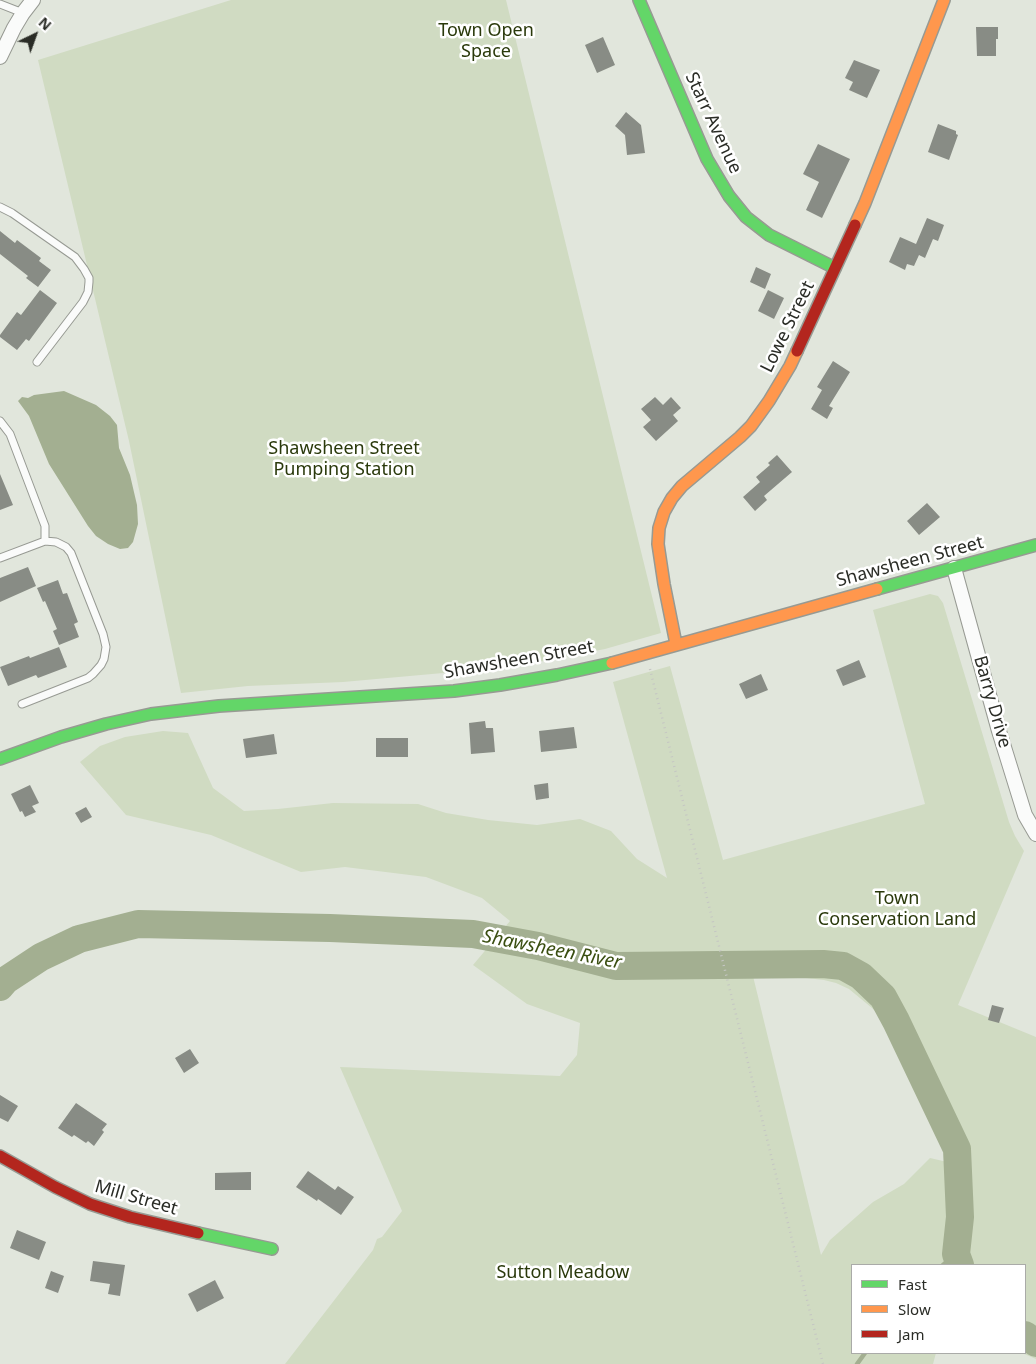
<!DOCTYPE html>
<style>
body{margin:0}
#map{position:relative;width:1036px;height:1364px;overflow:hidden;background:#e1e6dc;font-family:"Noto Sans",sans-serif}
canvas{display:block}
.legend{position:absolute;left:851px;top:1264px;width:175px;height:90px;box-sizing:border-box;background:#fff;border:1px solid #aaaba8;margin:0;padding:6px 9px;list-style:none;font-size:15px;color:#2a2c26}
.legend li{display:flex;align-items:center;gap:10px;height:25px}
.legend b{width:25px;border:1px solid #aaaba8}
.north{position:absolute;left:10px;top:10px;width:50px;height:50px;-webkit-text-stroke:4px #fff;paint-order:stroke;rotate:42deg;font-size:14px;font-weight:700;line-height:20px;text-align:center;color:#2a2c26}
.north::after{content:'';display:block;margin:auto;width:18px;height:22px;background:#2a2c26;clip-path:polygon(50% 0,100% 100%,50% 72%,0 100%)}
</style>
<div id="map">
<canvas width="1036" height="1364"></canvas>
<ul class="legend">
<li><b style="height:6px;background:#63d668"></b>Fast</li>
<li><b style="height:6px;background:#ff974d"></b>Slow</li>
<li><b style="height:6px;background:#b3261e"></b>Jam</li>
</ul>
<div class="north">N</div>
</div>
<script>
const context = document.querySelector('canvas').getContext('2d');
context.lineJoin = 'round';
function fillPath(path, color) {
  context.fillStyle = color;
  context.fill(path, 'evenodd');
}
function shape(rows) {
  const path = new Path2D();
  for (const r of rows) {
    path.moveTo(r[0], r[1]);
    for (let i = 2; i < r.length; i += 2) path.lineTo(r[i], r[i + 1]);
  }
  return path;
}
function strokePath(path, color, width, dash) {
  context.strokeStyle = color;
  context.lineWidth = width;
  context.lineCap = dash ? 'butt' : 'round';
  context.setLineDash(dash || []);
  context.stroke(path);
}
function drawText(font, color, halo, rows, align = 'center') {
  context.font = font + ' "Noto Sans",sans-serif';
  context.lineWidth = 5;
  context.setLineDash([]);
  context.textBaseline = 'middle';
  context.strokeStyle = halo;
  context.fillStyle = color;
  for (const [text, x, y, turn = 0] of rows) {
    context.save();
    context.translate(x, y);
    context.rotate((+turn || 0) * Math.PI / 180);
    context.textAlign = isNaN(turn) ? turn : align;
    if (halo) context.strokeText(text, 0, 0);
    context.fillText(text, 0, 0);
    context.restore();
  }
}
fillPath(shape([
 [231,0,506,0,661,633,605,649,545,661,443,673,343,682,248,686,181,693,129,441,38,60],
 [930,594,938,596,943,603,1009,822,1015,836,1024,851,958,1005,1036,1037,1036,1359,1022,1353,1025,1353,1025,1265,852,1265,852,1353,936,1353,933,1364,285,1364,373,1250,377,1239,382,1237,402,1211,340,1067,560,1076,577,1055,580,1023,527,1004,473,965,510,921,482,898,426,877,345,867,301,872,211,835,126,815,80,762,100,746,125,737,163,731,188,733,213,788,244,811,278,809,333,803,418,804,446,813,488,820,537,825,580,819,611,831,637,859,667,878,613,682,670,666,723,860,925,804,873,610],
 [752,972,824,980,836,983,849,989,872,1008,903,1037,911,1060,948,1118,954,1130,959,1147,960,1165,930,1158,904,1184,873,1202,830,1240,821,1255]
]), '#d0dbc2');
fillPath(shape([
 [64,391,96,405,110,416,117,425,119,448,130,475,137,505,138,524,133,542,128,548,120,549,108,544,96,536,88,526,49,464,29,416,18,401,22,397,28,398,34,395]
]), '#a3af91');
strokePath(shape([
 [943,1265,956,1254],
 [857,1364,865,1353]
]), '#a3af91', 4.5);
strokePath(shape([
 [0,987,6,980,41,957,79,939,138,924,330,928,473,934,538,946,616,966,823,964,843,966,861,976,883,997,896,1021,957,1149,960,1217,956,1254,960,1265],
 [1025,1335,1036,1343]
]), '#a3af91', 28);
fillPath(shape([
 [976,27,998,27,998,39,996,39,996,56,977,56],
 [603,37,615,65,597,73,585,45],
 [854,60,880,70,867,98,849,90,853,82,845,78],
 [626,112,641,125,645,153,627,155,625,135,615,126],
 [938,124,956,131,956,134,958,135,949,160,928,152],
 [818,144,850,159,822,218,806,210,819,182,803,174],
 [927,218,944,225,938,241,933,239,925,258,919,255,914,266,907,264,905,270,889,262,900,237,916,244],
 [0,231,15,243,17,240,41,258,39,261,51,270,38,287,26,278,28,276,0,254],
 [756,267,771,274,765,289,750,282],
 [40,290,57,303,29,341,26,339,17,350,0,337,0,335,17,312,21,315],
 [768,290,784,298,774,319,758,311],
 [833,361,850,372,829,406,833,408,827,419,811,409,822,390,817,387],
 [655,397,663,405,671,397,681,408,673,415,678,421,656,441,643,427,651,420,641,409],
 [777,455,792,472,764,496,767,500,755,511,743,497,760,482,756,477,770,465,768,463],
 [0,474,13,505,0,510],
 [927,503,940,517,919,535,907,521],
 [28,567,36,586,0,602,0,578],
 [58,580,63,594,67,593,78,622,74,624,79,637,59,645,53,631,57,629,45,601,43,602,37,588],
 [59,647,67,667,38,678,36,675,8,686,0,667,29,656,30,658],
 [859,660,866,677,843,686,836,670],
 [761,674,768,690,746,699,739,684],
 [485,721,486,728,493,728,495,752,471,754,469,723],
 [574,727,577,748,541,752,539,731],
 [274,734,277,754,246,758,243,739],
 [376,738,408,738,408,757,376,757],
 [548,783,549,798,536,800,534,785],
 [30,785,39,803,32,806,36,812,25,817,22,811,20,812,11,794],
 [86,807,92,817,81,823,75,813],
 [992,1005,1004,1008,999,1023,988,1020],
 [190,1049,199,1063,184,1073,175,1058],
 [0,1095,18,1106,8,1122,0,1118],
 [76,1103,107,1124,102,1130,104,1132,94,1146,88,1141,86,1143,74,1135,72,1137,58,1128],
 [308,1171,335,1190,338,1186,354,1197,341,1215,318,1199,317,1201,296,1187],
 [251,1172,251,1190,215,1190,215,1173],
 [17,1230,46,1242,39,1260,10,1248],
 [93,1261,125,1265,120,1296,108,1294,110,1284,90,1281],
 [51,1271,64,1276,58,1293,45,1288],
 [215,1280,224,1298,197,1312,188,1294]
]), '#888c85');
const lane = shape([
 [0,4,23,13],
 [0,207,12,213,75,257,84,269,89,278,89,282,88,292,83,302,37,362],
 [0,421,10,434,45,526,45,541,56,542,66,547,71,553,103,634,106,647,104,659,101,665,93,674,88,678,22,704],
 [0,558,45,541]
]);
const street = shape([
 [0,57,14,28,23,13,33,0],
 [954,568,999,731,1025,815,1036,834]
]);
const fast = shape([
 [639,0,707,159,729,196,746,217,769,235,835,268],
 [877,589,1036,545],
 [0,759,61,737,106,724,151,714,219,706,454,691,500,685,557,675,612,663],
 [198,1233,272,1249]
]);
const slow = shape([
 [855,225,865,203,944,0],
 [676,644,664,584,658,544,659,528,664,512,672,498,682,486,740,437,751,426,769,401,790,366,797,351],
 [612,663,877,589]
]);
const jam = shape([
 [797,351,855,225],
 [0,1156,55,1187,90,1204,130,1217,198,1233]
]);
strokePath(lane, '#979a93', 9);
strokePath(street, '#979a93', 16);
strokePath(fast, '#979a93', 14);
strokePath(slow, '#979a93', 14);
strokePath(jam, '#979a93', 14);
strokePath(shape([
 [650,669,823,1364]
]), '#c5c6c3', 2.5, [1, 4]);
strokePath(lane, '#fafbfa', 7);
strokePath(street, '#fafbfa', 14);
strokePath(fast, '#63d668', 11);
strokePath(slow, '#ff974d', 11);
strokePath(jam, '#b3261e', 11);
drawText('18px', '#2a390b', '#fff', [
 ["Town Open",486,31],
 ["Space",486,52],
 ["Shawsheen Street",344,449],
 ["Pumping Station",344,470],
 ["Town",897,899],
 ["Conservation Land",897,920],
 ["Sutton Meadow",563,1273]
]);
drawText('18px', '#2a2c26', '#fff', [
 ["Starr Avenue",713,123,65],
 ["Lowe Street",788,327,-64],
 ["Shawsheen Street",910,562,-15],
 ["Shawsheen Street",519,660,-10],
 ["Barry Drive",992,702,74],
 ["Mill Street",136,1198,16]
]);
drawText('italic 19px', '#3a4e11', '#fff', [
 ["Shawsheen River",552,950,11]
]);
</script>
